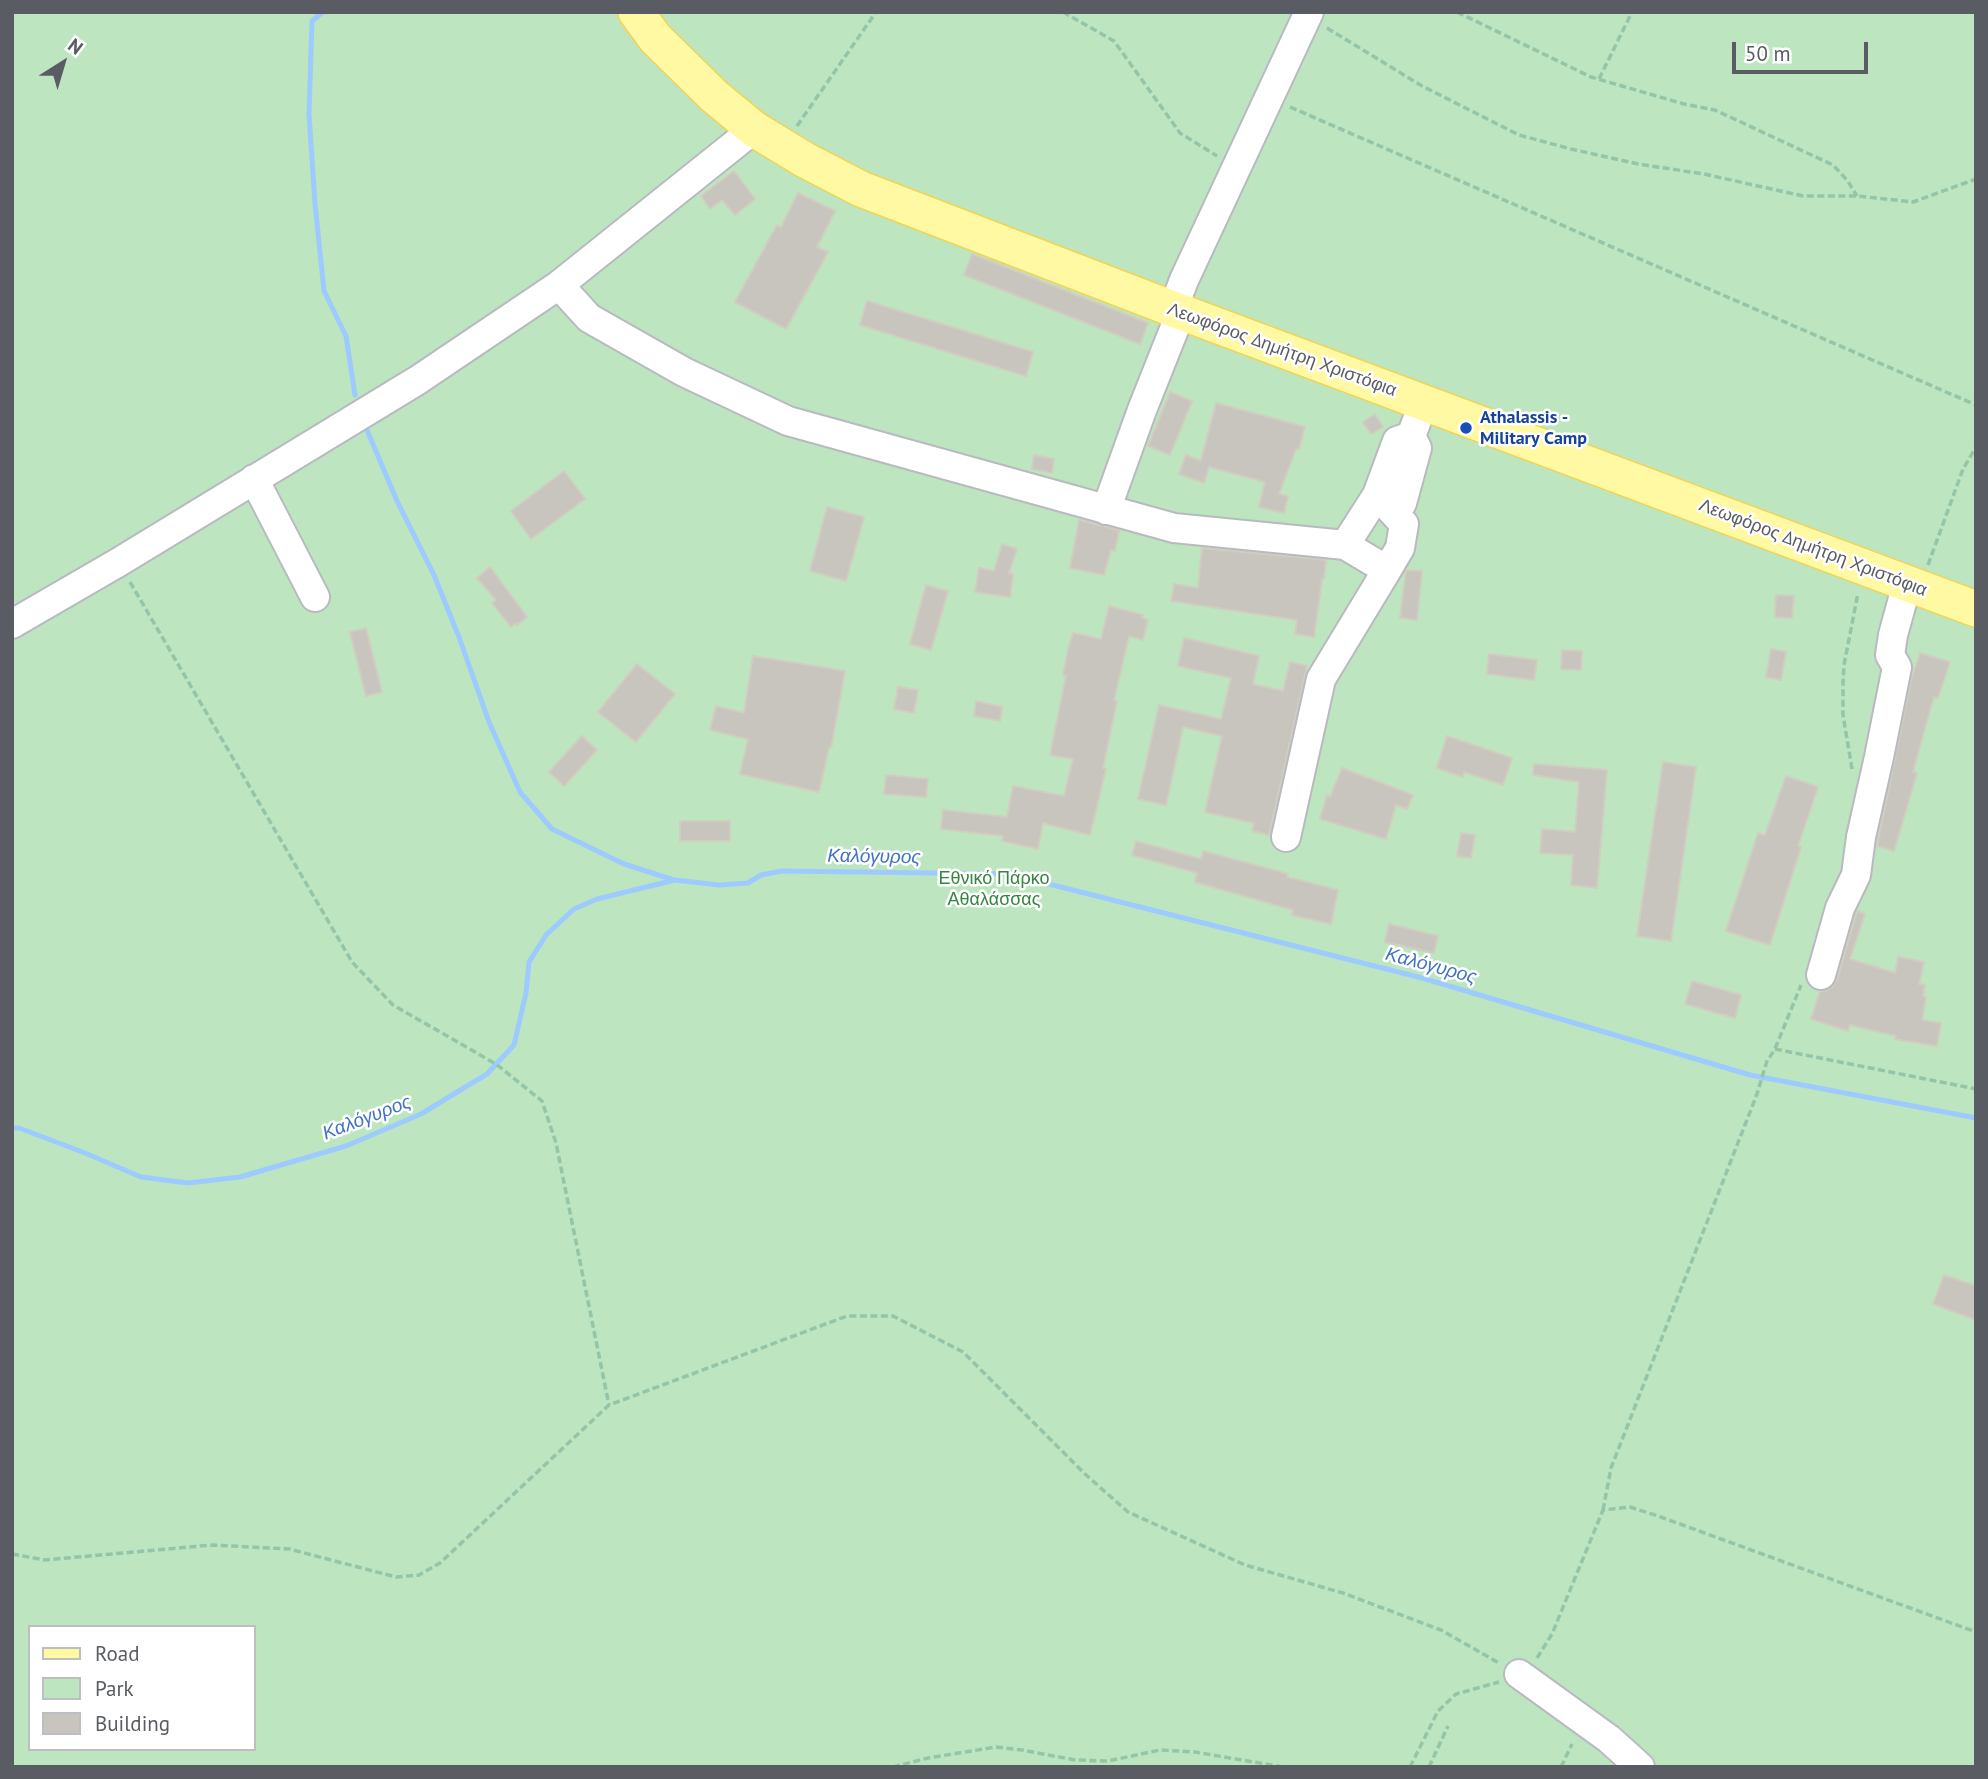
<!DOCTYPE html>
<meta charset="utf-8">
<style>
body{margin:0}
#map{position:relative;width:1988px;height:1779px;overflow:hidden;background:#ecebe0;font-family:"PT Sans",sans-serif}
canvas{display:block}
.frame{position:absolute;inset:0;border:14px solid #595c62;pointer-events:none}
.legend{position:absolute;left:28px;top:1625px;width:228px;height:126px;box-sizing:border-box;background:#fff;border:2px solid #bdbec0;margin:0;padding:9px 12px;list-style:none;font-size:21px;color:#595c62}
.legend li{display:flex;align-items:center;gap:14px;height:35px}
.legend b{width:35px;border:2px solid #bdbec0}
.north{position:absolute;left:28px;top:28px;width:70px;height:70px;-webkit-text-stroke:5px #fff;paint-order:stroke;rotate:37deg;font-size:19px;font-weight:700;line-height:28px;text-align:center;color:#595c62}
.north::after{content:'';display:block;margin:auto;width:24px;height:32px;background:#595c62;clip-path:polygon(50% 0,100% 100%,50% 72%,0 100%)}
.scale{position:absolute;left:1732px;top:42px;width:136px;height:32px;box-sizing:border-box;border:4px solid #595c62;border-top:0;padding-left:9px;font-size:21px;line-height:24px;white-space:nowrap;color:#595c62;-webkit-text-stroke:5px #fff;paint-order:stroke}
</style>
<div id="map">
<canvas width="1988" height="1779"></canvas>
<div class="frame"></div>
<ul class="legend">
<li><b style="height:9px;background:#fff9a3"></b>Road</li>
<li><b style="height:19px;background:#bce5c0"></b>Park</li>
<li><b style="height:19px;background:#c7c5be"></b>Building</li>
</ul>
<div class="north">N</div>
<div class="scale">50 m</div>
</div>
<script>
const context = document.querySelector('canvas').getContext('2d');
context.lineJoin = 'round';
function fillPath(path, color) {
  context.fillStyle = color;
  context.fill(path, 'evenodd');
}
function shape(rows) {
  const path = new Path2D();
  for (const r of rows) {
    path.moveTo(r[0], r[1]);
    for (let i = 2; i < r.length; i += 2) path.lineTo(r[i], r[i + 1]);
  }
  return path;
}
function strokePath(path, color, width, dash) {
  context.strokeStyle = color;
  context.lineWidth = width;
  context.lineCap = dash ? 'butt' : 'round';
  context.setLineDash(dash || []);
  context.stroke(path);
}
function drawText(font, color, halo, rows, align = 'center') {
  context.font = font + ' "PT Sans",sans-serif';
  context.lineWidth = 5;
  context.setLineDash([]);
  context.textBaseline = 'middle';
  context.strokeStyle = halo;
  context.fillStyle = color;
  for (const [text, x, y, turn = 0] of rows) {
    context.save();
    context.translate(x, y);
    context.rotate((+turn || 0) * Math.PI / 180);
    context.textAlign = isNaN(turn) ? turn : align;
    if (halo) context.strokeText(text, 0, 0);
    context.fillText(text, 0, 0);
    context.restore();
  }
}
fillPath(shape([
 [12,12,1976,12,1976,1767,12,1767],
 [30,1627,254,1627,254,1749,30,1749]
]), '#bce5c0');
strokePath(shape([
 [323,12,312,21,309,114,315,204,324,291,346,336,355,395],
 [367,430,397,501,434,575,459,637,489,722,520,792,552,829,624,864,674,880],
 [12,1128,19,1128,85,1153,141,1177,188,1183,240,1177,346,1146,421,1114,487,1074,514,1045,526,993,529,962,546,935,574,909,597,899,675,880,719,885,748,883,761,875,782,871,1009,874,1422,978,1750,1075,1976,1118]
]), '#9ecbff', 5);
const building = shape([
 [734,171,755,199,735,215,722,200,710,209,701,196,734,171],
 [798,193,835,211,817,247,828,252,786,329,735,302,777,225,781,227,798,193],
 [972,254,1148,323,1140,344,964,275,972,254],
 [867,301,1033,352,1026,376,860,325,867,301],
 [1170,392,1192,401,1170,455,1148,446,1170,392],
 [1216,403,1305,427,1299,449,1296,449,1279,494,1288,496,1284,513,1259,507,1265,482,1209,467,1204,483,1179,474,1186,455,1201,461,1216,403],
 [1375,414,1383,427,1371,434,1363,422,1375,414],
 [1034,455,1054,459,1052,473,1032,469,1034,455],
 [564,471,585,499,531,539,511,511,564,471],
 [827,507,864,517,846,581,810,571,827,507],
 [1079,520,1119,530,1115,551,1111,550,1104,575,1070,568,1079,520],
 [1002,544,1017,549,1009,573,1013,574,1010,597,975,592,979,568,994,571,1002,544],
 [1202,548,1326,560,1324,579,1322,579,1314,637,1295,634,1297,620,1171,601,1174,584,1198,588,1202,548],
 [490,567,527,617,517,625,516,623,511,627,492,603,496,600,477,578,490,567],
 [1406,570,1422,571,1417,620,1400,618,1406,570],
 [926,585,948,591,931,650,910,644,926,585],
 [1776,595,1794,596,1792,618,1775,617,1776,595],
 [1109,606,1143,615,1142,618,1148,620,1143,640,1129,636,1114,700,1117,701,1103,768,1106,769,1090,835,1043,823,1038,849,1002,841,1003,836,941,829,943,810,1007,817,1013,786,1064,796,1073,759,1050,755,1066,676,1063,675,1068,649,1073,633,1101,639,1109,606],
 [366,628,382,692,366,696,350,632,366,628],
 [1184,638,1259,656,1253,684,1283,691,1290,662,1307,666,1269,835,1252,831,1254,823,1205,812,1222,736,1183,727,1166,805,1138,799,1159,705,1221,719,1231,678,1178,666,1184,638],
 [1771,649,1786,652,1781,680,1766,677,1771,649],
 [1562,650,1582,651,1581,670,1561,669,1562,650],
 [1920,653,1950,662,1938,698,1934,697,1925,728,1913,772,1917,773,1894,851,1877,846,1911,680,1920,653],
 [1489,654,1537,660,1534,680,1487,674,1489,654],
 [753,656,845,671,831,748,829,748,819,792,740,774,748,739,710,730,716,706,744,713,753,656],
 [637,664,675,694,636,742,598,712,637,664],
 [898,687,918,690,914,713,894,709,898,687],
 [976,701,1002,707,1000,721,974,716,976,701],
 [582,736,597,750,564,786,549,772,582,736],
 [1447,736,1512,758,1503,785,1464,772,1463,777,1437,768,1447,736],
 [1663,762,1696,767,1671,941,1637,936,1663,762],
 [1534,764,1607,770,1597,888,1571,885,1573,855,1540,853,1542,829,1575,832,1579,782,1533,775,1534,764],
 [1342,768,1413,795,1407,809,1396,805,1386,839,1320,819,1327,795,1330,797,1342,768],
 [886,775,928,779,926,797,884,794,886,775],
 [1786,776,1818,787,1798,846,1801,847,1770,945,1726,931,1758,833,1765,835,1786,776],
 [680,821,730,821,730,841,680,841,680,821],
 [1461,833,1475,835,1471,858,1457,856,1461,833],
 [1136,841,1201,859,1203,851,1288,874,1287,877,1338,890,1331,924,1292,915,1293,910,1195,882,1197,873,1132,855,1136,841],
 [1857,911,1865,914,1850,959,1895,973,1898,957,1924,962,1919,984,1925,985,1923,996,1926,997,1922,1020,1941,1023,1937,1046,1895,1039,1896,1036,1850,1025,1848,1031,1811,1019,1820,991,1826,991,1832,987,1837,980,1857,911],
 [1389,924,1438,936,1434,953,1385,942,1389,924],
 [1692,981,1741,995,1735,1018,1685,1004,1692,981],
 [1944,1275,1976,1286,1976,1320,1933,1304,1944,1275]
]);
fillPath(building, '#c7c5be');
strokePath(building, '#d1cdbf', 2);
const minor = shape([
 [559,285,589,318,684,372,788,421,1174,528,1345,545,1387,570,1400,548,1404,524,1377,495,1397,441,1411,436,1424,402],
 [1173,309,1184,280,1309,12],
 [254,479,315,597],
 [1386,505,1402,503,1417,448,1411,436],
 [1106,510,1142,410,1181,312],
 [1345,545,1377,495],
 [12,624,119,562,418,380,559,285,754,129],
 [1286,837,1321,679,1387,570],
 [1821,975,1840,908,1856,875,1861,837,1879,757,1897,667,1890,655,1893,635,1907,584],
 [1519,1674,1609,1739,1640,1767]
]);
const major = shape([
 [636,12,655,38,714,96,754,129,805,160,861,189,1173,309,1976,609]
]);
strokePath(minor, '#b8bac0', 32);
strokePath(major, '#f1d455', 38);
strokePath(shape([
 [1063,12,1114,41,1180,133,1217,156],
 [1457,12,1591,77,1684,104,1715,110,1833,165,1847,180,1857,196],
 [1327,28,1422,86,1519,135,1571,149,1638,164,1704,174,1803,196,1857,196,1913,202,1976,179],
 [1599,79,1632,12],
 [1290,107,1976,405],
 [797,126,876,12],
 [1928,565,1963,469,1976,447],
 [130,582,352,962,393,1005,496,1064,542,1101,556,1143,609,1405],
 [1852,769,1843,715,1843,683,1844,665,1858,593],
 [1775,1049,1976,1089],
 [1603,1510,1611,1468,1757,1094,1767,1061,1775,1049,1801,985],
 [12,1554,45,1560,212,1545,289,1549,396,1577,419,1575,440,1563,609,1405,847,1316,893,1316,963,1352,1085,1474,1128,1512,1245,1565,1343,1593,1441,1630,1499,1663],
 [1537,1658,1552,1634,1603,1510,1630,1507,1658,1516,1976,1632],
 [893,1767,928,1758,996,1747,1022,1750,1075,1760,1108,1761,1160,1750,1195,1752,1283,1767],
 [1410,1767,1438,1711,1456,1694,1499,1682],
 [1429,1767,1448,1726],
 [1561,1767,1572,1744]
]), '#95c5a8', 3.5, [7, 3.5]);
strokePath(minor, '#fff', 28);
strokePath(major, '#fff9a3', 35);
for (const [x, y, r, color] of [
 [1466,428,7,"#1a4fb4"]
]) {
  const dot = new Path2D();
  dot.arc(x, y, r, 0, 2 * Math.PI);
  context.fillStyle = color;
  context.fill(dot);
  strokePath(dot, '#fff', 2.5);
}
drawText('18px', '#595c62', '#fff', [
 ["Λεωφόρος Δημήτρη Χριστόφια",1282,350,20],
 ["Λεωφόρος Δημήτρη Χριστόφια",1813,548,21]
]);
drawText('bold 18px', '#164399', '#fff', [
 ["Athalassis -",1480,418],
 ["Military Camp",1480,439]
], 'left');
drawText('18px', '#358540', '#fff', [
 ["Εθνικό Πάρκο",994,879],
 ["Αθαλάσσας",994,900]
]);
drawText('italic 19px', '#4173c2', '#fff', [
 ["Καλόγυρος",874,857,1],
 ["Καλόγυρος",1431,966,15],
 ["Καλόγυρος",367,1118,-21]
]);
</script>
